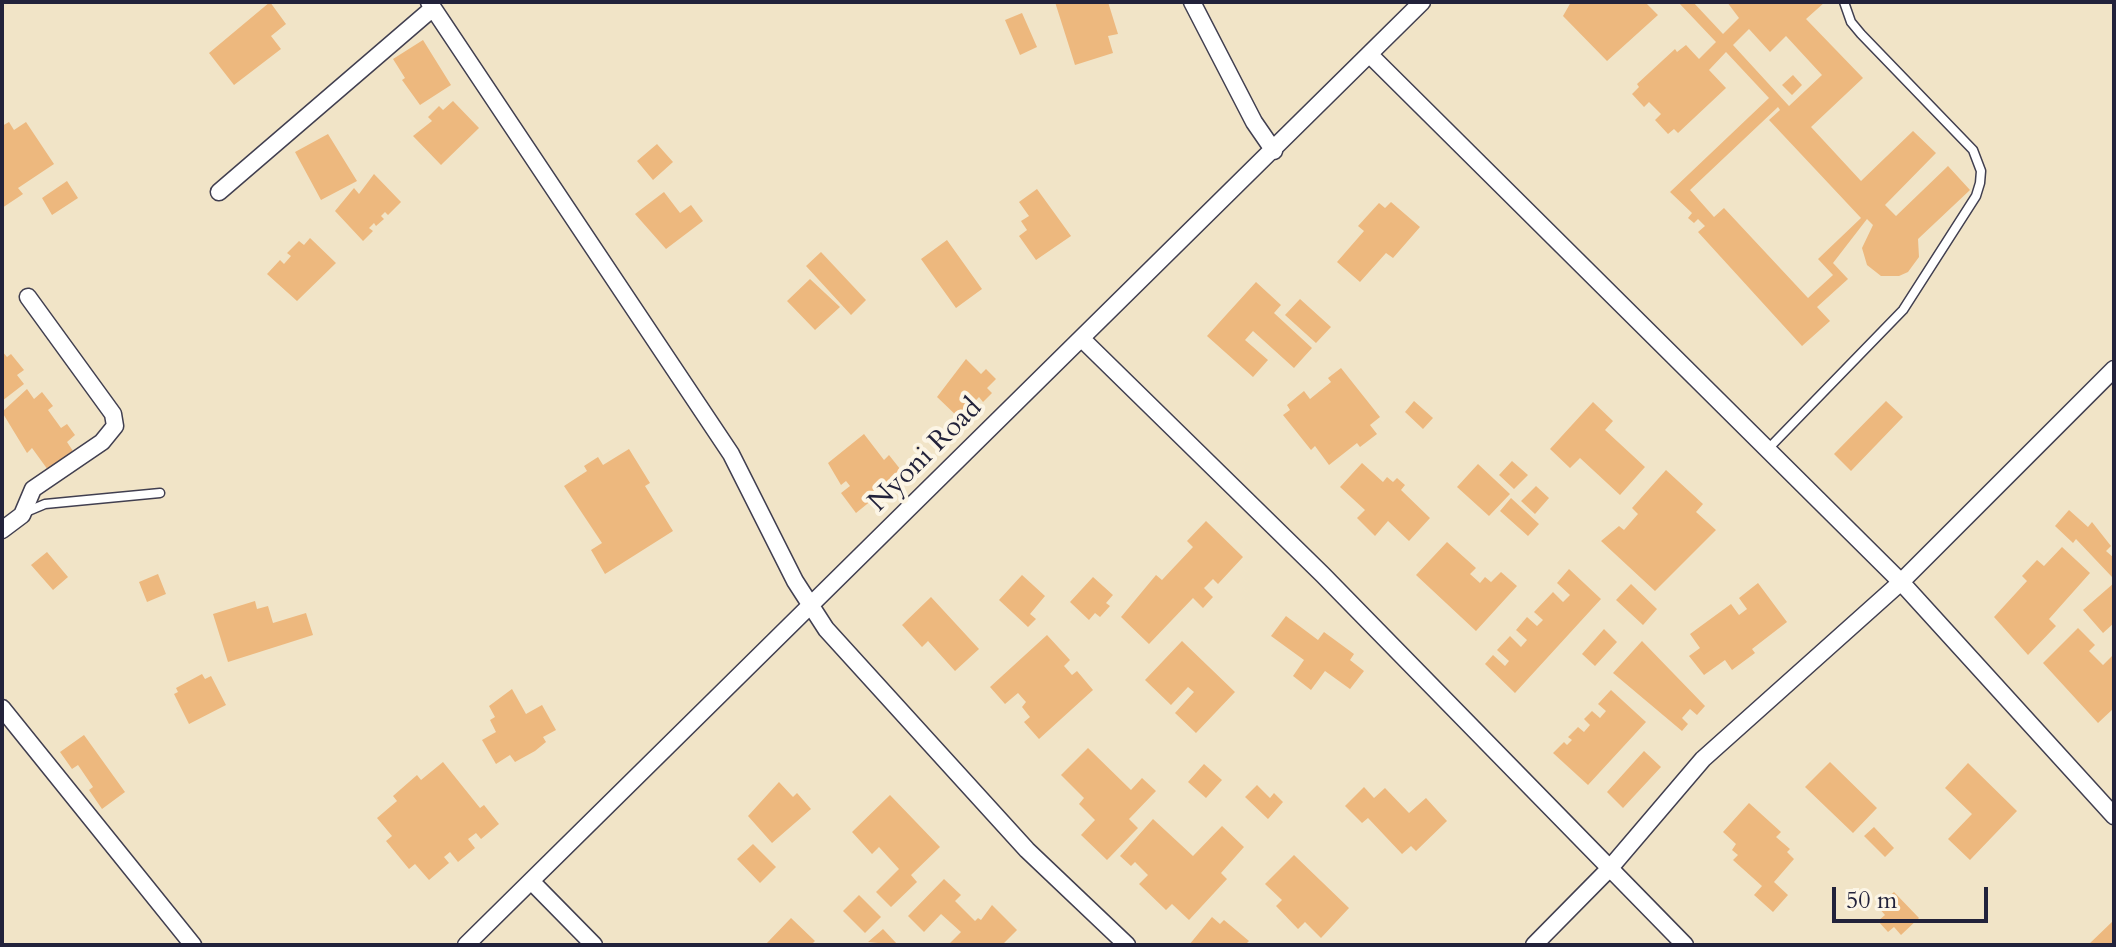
<!DOCTYPE html>
<style>
body{margin:0}
#map{position:relative;width:2116px;height:947px;overflow:hidden;background:#f1e4c7;font-family:Cardo,serif}
canvas{display:block}
.frame{position:absolute;inset:0;border:4px solid #22223b;pointer-events:none}
.scale{position:absolute;left:1832px;top:887px;width:156px;height:36px;box-sizing:border-box;border:4px solid #22223b;border-top:0;padding-left:10px;font-size:24px;line-height:28px;white-space:nowrap;color:#22223b;-webkit-text-stroke:6px #fcf5e5;paint-order:stroke}
</style>
<div id="map">
<canvas width="2116" height="947"></canvas>
<div class="frame"></div>
<div class="scale">50 m</div>
</div>
<script>
const context = document.querySelector('canvas').getContext('2d');
context.lineJoin = 'round';
function fillPath(path, color) {
  context.fillStyle = color;
  context.fill(path, 'evenodd');
}
function shape(rows) {
  const path = new Path2D();
  for (const r of rows) {
    path.moveTo(r[0], r[1]);
    for (let i = 2; i < r.length; i += 2) path.lineTo(r[i], r[i + 1]);
  }
  return path;
}
function strokePath(path, color, width, dash) {
  context.strokeStyle = color;
  context.lineWidth = width;
  context.lineCap = dash ? 'butt' : 'round';
  context.setLineDash(dash || []);
  context.stroke(path);
}
function drawText(font, color, halo, rows, align = 'center') {
  context.font = font + ' Cardo,serif';
  context.lineWidth = 8;
  context.setLineDash([]);
  context.textBaseline = 'middle';
  context.strokeStyle = halo;
  context.fillStyle = color;
  for (const [text, x, y, turn = 0] of rows) {
    context.save();
    context.translate(x, y);
    context.rotate((+turn || 0) * Math.PI / 180);
    context.textAlign = isNaN(turn) ? turn : align;
    if (halo) context.strokeText(text, 0, 0);
    context.fillText(text, 0, 0);
    context.restore();
  }
}
fillPath(shape([
 [270,2,286,24,271,36,281,49,234,85,209,53],
 [1055,2,1108,2,1118,34,1108,36,1113,53,1075,65],
 [1571,2,1645,2,1658,15,1607,61,1563,16],
 [1678,2,1693,2,1723,34,1739,18,1727,2,1825,2,1806,19,1863,78,1811,127,1861,181,1913,131,1936,153,1885,205,1896,216,1948,166,1970,190,1918,239,1919,257,1908,272,1899,276,1881,276,1867,265,1862,248,1873,225,1867,219,1833,263,1848,279,1817,307,1830,321,1802,346,1698,232,1705,226,1698,219,1694,223,1688,218,1692,213,1670,192,1769,98,1726,52,1709,70,1726,88,1678,133,1674,129,1668,134,1655,120,1661,114,1649,102,1644,107,1632,94,1639,87,1637,84,1675,49,1677,52,1686,45,1699,59,1716,42],
 [1749,29,1770,52,1786,36,1822,75,1789,106,1733,45],
 [1778,107,1780,110,1769,120,1861,218,1818,259,1833,275,1808,298,1724,208,1714,217,1690,190],
 [1022,13,1037,47,1020,55,1005,20],
 [423,40,451,85,420,105,402,80,405,78,393,59],
 [1793,75,1802,85,1792,95,1782,85],
 [453,101,479,128,441,165,413,136,432,121,428,117,439,106,443,110],
 [9,122,14,130,26,122,54,164,18,188,23,194,2,208,2,126],
 [328,134,357,181,321,200,295,152],
 [657,144,673,162,653,180,637,161],
 [374,174,401,202,388,215,385,212,381,216,384,219,376,226,374,223,369,228,373,231,363,241,335,211,354,188,359,194],
 [67,181,78,198,52,215,42,198],
 [1037,189,1071,236,1036,260,1019,236,1027,230,1021,221,1029,216,1019,202],
 [664,192,680,213,691,205,703,221,666,249,635,214],
 [1391,202,1420,227,1393,258,1386,253,1360,282,1337,262,1364,231,1358,226,1379,203,1385,208],
 [310,238,336,263,297,301,267,274,280,260,284,264,291,256,287,253,299,241,304,245],
 [947,240,982,289,956,308,921,259],
 [821,252,866,300,851,315,806,266],
 [810,279,840,307,815,330,787,301],
 [1256,282,1281,305,1274,313,1312,348,1294,368,1253,331,1245,340,1268,360,1253,377,1207,336],
 [1300,299,1331,327,1316,343,1285,315],
 [2,351,7,357,11,354,24,370,17,375,24,384,2,401],
 [966,359,981,374,986,369,996,379,987,388,992,393,983,402,979,397,959,418,937,397],
 [1341,368,1380,417,1370,425,1377,434,1360,447,1357,443,1329,465,1315,446,1311,450,1283,415,1290,410,1287,405,1304,391,1310,399,1331,382,1328,378],
 [27,389,34,399,42,392,53,406,48,410,61,428,67,424,75,435,67,442,73,451,48,470,32,448,27,453,2,412],
 [1414,401,1433,418,1423,429,1405,412],
 [1886,401,1903,417,1851,471,1834,454],
 [1593,402,1613,421,1605,430,1645,467,1620,495,1580,458,1570,468,1550,449],
 [864,434,884,460,889,455,904,474,856,513,841,493,850,486,846,481,841,485,828,463],
 [629,449,650,483,645,486,673,531,605,574,591,550,602,543,564,486,587,471,584,466,598,457,603,465],
 [1512,461,1528,475,1514,489,1499,475],
 [1362,463,1383,482,1387,477,1393,482,1397,478,1405,485,1401,490,1430,518,1409,541,1388,521,1375,536,1357,518,1365,510,1340,487],
 [1478,464,1510,494,1489,516,1457,487],
 [1666,470,1703,504,1696,512,1716,530,1655,591,1601,541,1619,526,1624,530,1638,514,1632,508],
 [1536,486,1549,498,1535,514,1521,501],
 [1511,498,1539,524,1528,536,1500,511],
 [2069,510,2088,527,2092,522,2111,546,2106,551,2114,558,2112,577,2076,539,2073,543,2055,526],
 [1206,521,1243,557,1218,584,1213,579,1204,588,1213,597,1203,608,1193,598,1149,644,1121,617,1156,575,1162,580,1193,547,1187,541],
 [1447,542,1476,568,1470,574,1480,583,1485,577,1491,582,1501,572,1517,586,1476,631,1416,575],
 [2062,547,2090,573,2049,619,2056,626,2028,655,1994,617,2027,581,2022,576,2037,560,2044,566],
 [47,552,68,577,53,590,31,565],
 [1569,569,1601,599,1515,693,1485,664,1493,655,1505,666,1509,661,1497,650,1510,636,1521,647,1527,640,1516,630,1527,617,1537,626,1543,620,1534,612,1553,592,1563,602,1570,595,1557,583],
 [158,574,166,594,147,602,139,582],
 [1022,575,1045,596,1030,614,1036,619,1028,627,999,600],
 [1093,577,1113,595,1106,603,1110,606,1100,617,1095,613,1089,620,1070,602],
 [1758,583,1787,622,1752,649,1755,653,1732,670,1725,660,1704,675,1689,656,1700,648,1690,634,1731,604,1739,615,1747,609,1739,598],
 [2114,583,2114,623,2103,633,2083,610],
 [1631,584,1657,609,1643,625,1616,600],
 [931,597,979,649,955,671,928,641,922,647,902,625],
 [255,601,257,609,268,606,273,623,306,613,313,635,228,662,213,614],
 [1286,616,1318,640,1324,632,1354,654,1350,660,1364,671,1350,689,1325,671,1311,690,1293,676,1304,660,1271,636],
 [2078,628,2095,645,2089,651,2103,665,2114,654,2114,708,2098,723,2043,663],
 [1604,629,1617,642,1595,666,1582,654],
 [1047,635,1070,660,1064,666,1072,675,1077,671,1093,690,1039,739,1024,722,1030,717,1022,707,1026,702,1018,693,1005,704,990,687],
 [1182,641,1235,692,1196,733,1175,713,1194,692,1188,687,1171,705,1145,680],
 [1642,641,1705,706,1697,715,1690,709,1682,718,1688,724,1682,731,1613,673],
 [202,674,205,679,211,676,226,705,189,724,174,694,178,692,176,688],
 [512,689,526,714,542,705,556,730,543,737,546,742,535,751,515,762,510,755,496,764,482,740,496,732,490,720,495,717,489,706],
 [1611,690,1646,722,1588,785,1553,753,1564,742,1567,745,1572,740,1568,737,1578,727,1584,732,1590,725,1584,719,1592,711,1600,718,1606,711,1598,704],
 [84,735,125,792,102,809,89,790,93,787,78,765,72,769,60,752],
 [1088,748,1131,790,1142,778,1156,791,1129,819,1138,828,1107,860,1081,835,1095,820,1079,804,1084,798,1061,775],
 [1644,751,1661,767,1623,808,1607,792],
 [443,762,480,808,484,805,499,824,481,839,476,833,468,839,475,848,458,862,450,852,444,857,449,863,429,880,415,864,409,869,386,841,392,836,377,818,397,801,393,796,417,775,421,780],
 [1830,762,1877,808,1853,833,1805,787],
 [1968,763,2017,811,1970,860,1948,839,1972,814,1945,788],
 [1204,764,1222,780,1206,798,1188,782],
 [779,782,793,797,797,793,811,809,772,843,748,816],
 [1257,785,1270,798,1274,793,1283,802,1268,819,1245,797],
 [1364,787,1374,798,1385,788,1409,813,1426,798,1447,821,1416,851,1411,846,1402,854,1368,818,1362,823,1345,806],
 [890,795,940,847,911,875,917,882,891,907,876,892,899,869,879,847,872,854,852,832],
 [1749,803,1781,832,1776,837,1790,849,1787,852,1794,859,1774,882,1788,895,1773,912,1754,895,1762,886,1733,860,1738,855,1732,850,1736,844,1723,832],
 [1153,819,1193,856,1222,826,1244,847,1221,873,1227,879,1189,920,1172,904,1166,910,1139,884,1148,875,1135,862,1131,866,1120,856],
 [1874,827,1894,848,1885,857,1864,836],
 [753,844,776,867,760,883,737,859],
 [1294,855,1349,908,1321,938,1305,922,1298,929,1276,906,1282,900,1265,884],
 [944,879,961,895,955,901,975,921,978,918,981,920,992,905,1017,930,1002,945,948,945,961,932,941,914,924,932,908,916],
 [1894,892,1919,918,1901,935,1894,927,1888,932,1878,921,1885,915,1878,907],
 [859,895,881,917,865,933,843,911],
 [1212,917,1220,924,1224,920,1249,941,1245,945,1189,945],
 [791,918,815,941,811,945,765,945],
 [2114,920,2114,945,2088,945],
 [883,929,898,945,868,942]
]), '#edb87e');
const service = shape([
 [1768,449,1903,310,1976,196,1980,183,1981,171,1973,150,1861,34,1851,22,1844,2],
 [26,512,45,504,160,493]
]);
const minor = shape([
 [429,2,731,454,795,581,826,629,1027,850,1127,945],
 [1192,2,1254,122,1274,151],
 [1370,55,1901,582,2114,816],
 [219,192,433,8],
 [1082,339,1323,575,1685,945],
 [2,530,22,515,33,489,102,442,115,426,113,414,28,297],
 [2,708,193,945],
 [531,881,594,945],
 [466,945,1422,2],
 [1534,945,1610,868,1703,759,1901,582,2114,369]
]);
strokePath(service, '#413f50', 11);
strokePath(minor, '#413f50', 19);
strokePath(service, '#fff', 8);
strokePath(minor, '#fff', 16);
drawText('28px', '#22223b', '#fcf5e5', [
 ["Nyoni Road",926,456,-45]
]);
</script>
